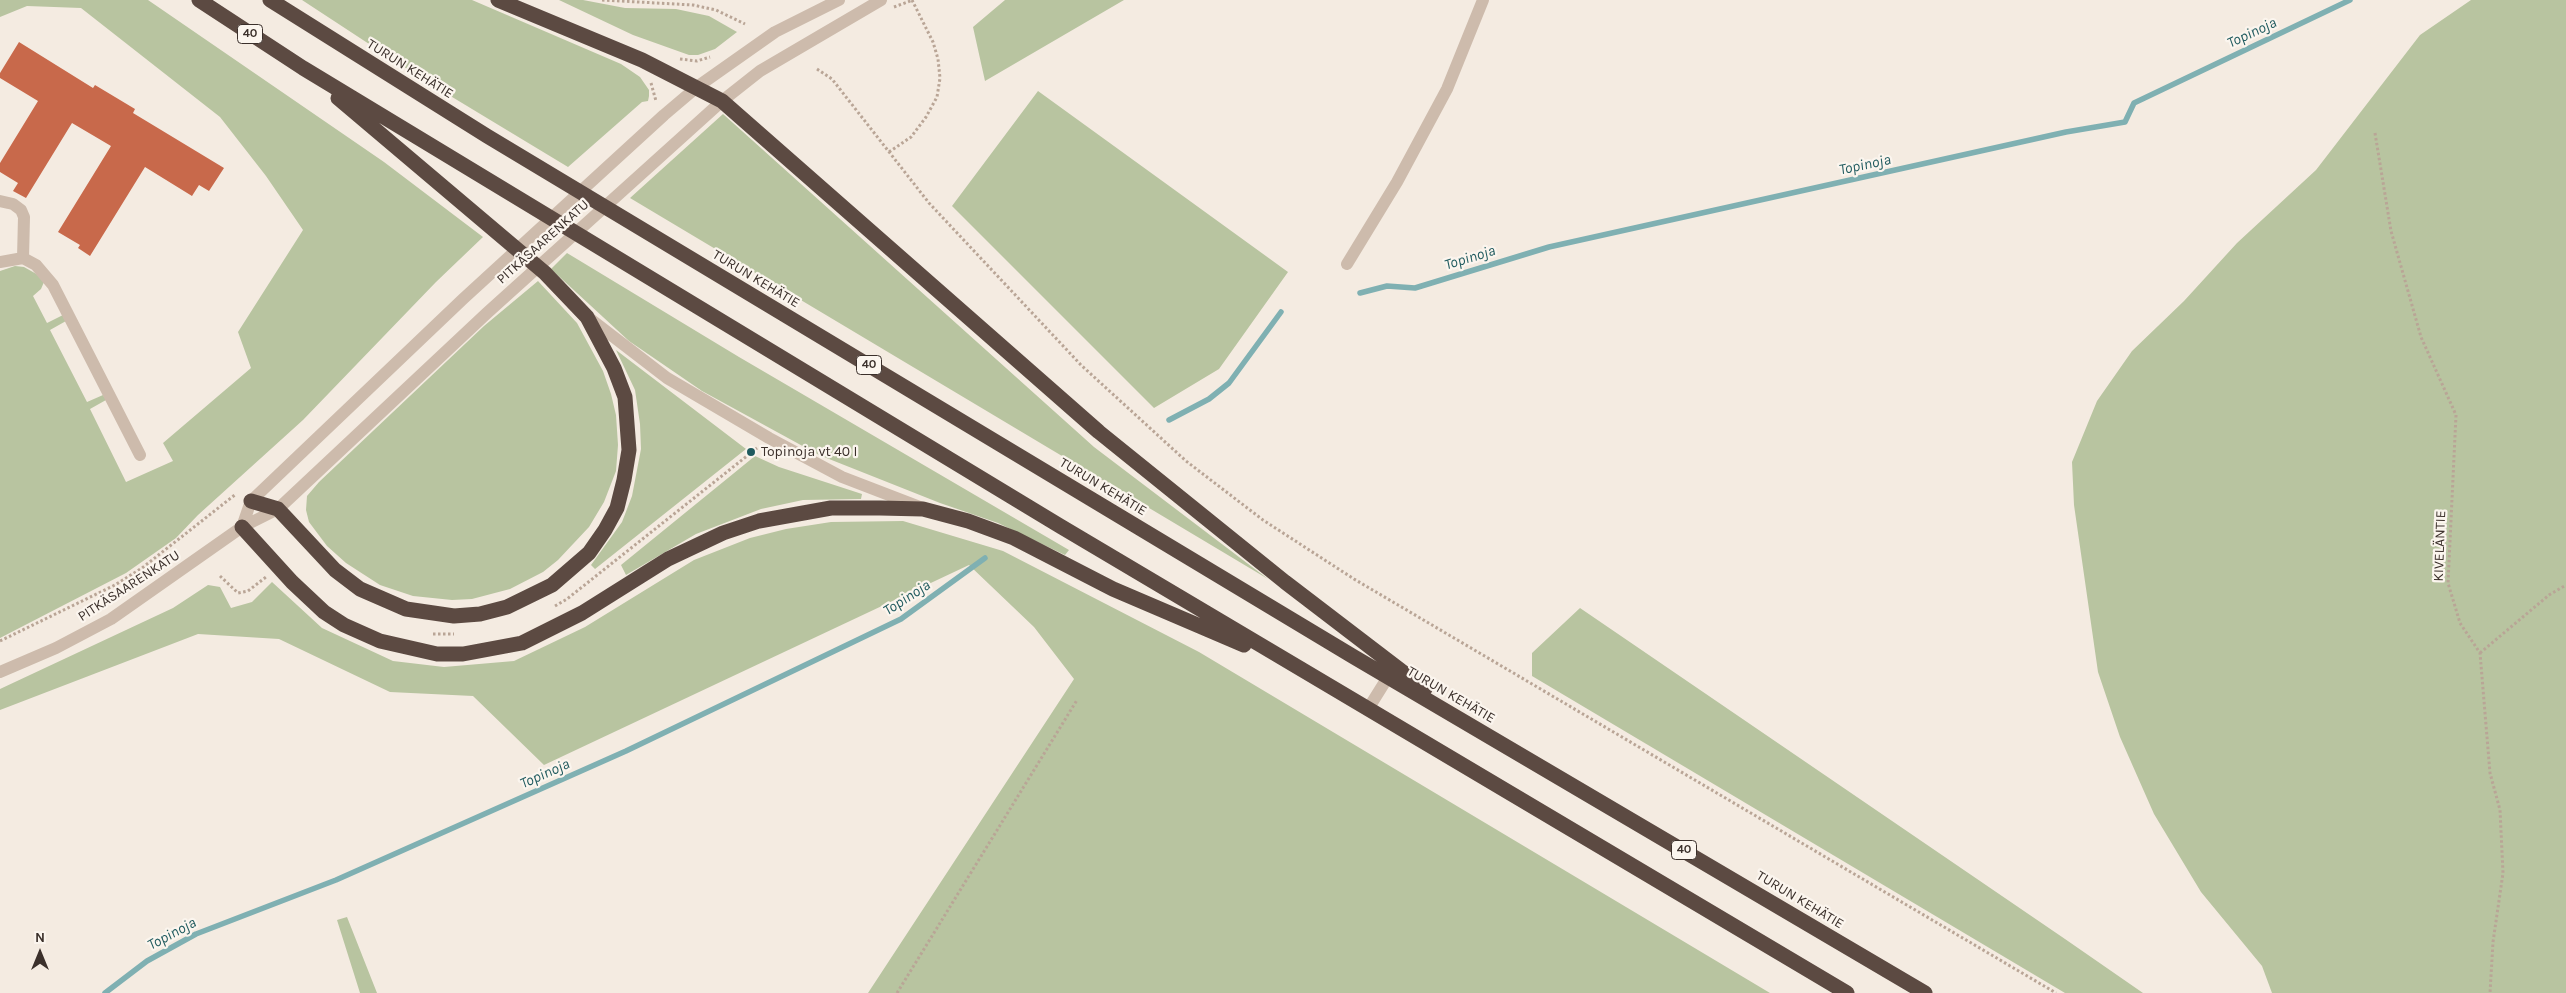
<!DOCTYPE html>
<meta charset="utf-8">
<style>
body{margin:0}
#map{position:relative;width:2566px;height:993px;overflow:hidden;background:#f4ebe1;font-family:Karla,sans-serif}
canvas{display:block}
.north{position:absolute;left:15px;top:928px;width:50px;height:50px;-webkit-text-stroke:4px #fbf5ee;paint-order:stroke;rotate:0deg;font-size:14px;font-weight:700;line-height:20px;text-align:center;color:#3b302b}
.north::after{content:'';display:block;margin:auto;width:18px;height:22px;background:#3b302b;clip-path:polygon(50% 0,100% 100%,50% 72%,0 100%)}
</style>
<div id="map">
<canvas width="2566" height="993"></canvas>
<div class="north">N</div>
</div>
<script>
const context = document.querySelector('canvas').getContext('2d');
context.lineJoin = 'round';
function fillPath(path, color) {
  context.fillStyle = color;
  context.fill(path, 'evenodd');
}
function shape(rows) {
  const path = new Path2D();
  for (const r of rows) {
    path.moveTo(r[0], r[1]);
    for (let i = 2; i < r.length; i += 2) path.lineTo(r[i], r[i + 1]);
  }
  return path;
}
function strokePath(path, color, width, dash) {
  context.strokeStyle = color;
  context.lineWidth = width;
  context.lineCap = dash ? 'butt' : 'round';
  context.setLineDash(dash || []);
  context.stroke(path);
}
function drawText(font, color, halo, rows, align = 'center') {
  context.font = font + ' Karla,sans-serif';
  context.lineWidth = 4.5;
  context.setLineDash([]);
  context.textBaseline = 'middle';
  context.strokeStyle = halo;
  context.fillStyle = color;
  for (const [text, x, y, turn = 0] of rows) {
    context.save();
    context.translate(x, y);
    context.rotate((+turn || 0) * Math.PI / 180);
    context.textAlign = isNaN(turn) ? turn : align;
    if (halo) context.strokeText(text, 0, 0);
    context.fillText(text, 0, 0);
    context.restore();
  }
}
fillPath(shape([
 [0,0,148,0,384,162,483,237,436,282,303,420,198,515,176,538,126,573,0,638,0,271,15,266,24,267,40,276,44,282,41,289,33,296,47,323,63,315,66,321,50,330,87,402,103,395,106,400,90,409,126,482,173,461,163,443,251,368,238,332,303,230,266,176,220,117,81,8,27,6,0,17],
 [302,0,472,0,621,64,640,77,649,90,649,96,648,101,642,102,568,167,424,80],
 [559,0,583,0,625,8,676,9,709,16,737,32,715,49,698,55,689,55,633,35],
 [1005,0,1124,0,985,81,973,27],
 [2471,0,2566,0,2566,993,2272,993,2262,966,2201,892,2154,814,2120,737,2098,672,2074,505,2072,462,2097,401,2132,351,2184,301,2237,243,2316,170,2420,35],
 [1038,91,1288,272,1219,369,1154,408,952,206],
 [723,114,1094,447,1268,579,630,198],
 [567,253,739,357,1069,550,1065,555,998,523,940,503,819,455,702,391,629,341,551,269],
 [538,281,577,323,603,371,611,394,616,415,618,445,616,471,604,502,589,527,558,560,543,572,510,589,472,599,452,600,413,596,380,585,346,563,327,546,309,522,306,510,307,496,319,482,484,326],
 [616,350,746,449,595,569,591,565,622,522,632,496,641,449,640,424,635,390],
 [755,456,779,467,862,494,861,499,803,500,761,509,696,534,626,575,621,565],
 [903,521,1003,551,1199,652,1770,993,868,993,1074,679,1034,627,969,565,544,765,473,696,390,692,279,639,198,634,0,710,0,689,173,608,208,585,220,587,231,608,252,602,272,582,322,628,393,661,444,667,514,661,585,627,694,560,750,538,786,529,831,522],
 [1580,608,2065,939,2143,993,2065,993,1532,676,1532,653],
 [347,917,377,993,360,993,337,920]
]), '#b8c4a0');
strokePath(shape([
 [1360,293,1387,286,1415,288,1549,247,2066,132,2125,122,2134,103,2350,0],
 [1169,420,1209,399,1229,383,1281,312],
 [105,993,147,961,196,934,336,880,626,751,901,619,985,558]
]), '#7fb0b2', 5.5);
fillPath(shape([
 [19,42,93,88,95,85,135,109,133,113,224,168,209,191,199,185,192,196,145,167,90,256,78,248,80,245,58,232,111,146,72,123,26,198,13,191,18,183,0,172,0,163,38,101,0,78,0,73]
]), '#c8694b');
strokePath(shape([
 [602,0,693,5,716,10,745,24],
 [894,7,913,0],
 [680,59,697,61,710,57],
 [817,69,832,79,929,203,1081,365,1186,461,1263,520,1354,579,2056,993],
 [651,83,656,101],
 [2375,133,2391,231,2421,337,2456,415,2448,583,2460,623,2480,653,2490,773,2500,810,2503,873,2493,942,2490,993],
 [889,152,911,137,926,117,937,97,940,78,938,59,933,42,912,0],
 [220,576,238,593,248,591,266,577],
 [555,606,567,599,757,448],
 [433,634,454,634],
 [0,641,115,585,142,568,236,494],
 [2480,653,2549,595,2566,585],
 [897,993,1077,700]
]), '#b9a596', 3, [2.5, 2.5]);
strokePath(shape([
 [0,201,13,204,21,210,24,217,23,258],
 [0,262,23,258,36,265,53,285,140,455],
 [1347,264,1397,182,1447,89,1483,0],
 [589,318,667,378,769,438,842,477,920,507],
 [242,527,251,501,463,299,664,115,697,87,775,32,839,0],
 [0,672,56,648,111,619,242,527,278,509,487,313,722,101,760,71,881,0],
 [1368,709,1388,677]
]), '#cdbbac', 12);
strokePath(shape([
 [199,0,303,68,1060,526,1847,993],
 [270,0,487,136,1354,657,1925,993],
 [498,0,642,60,722,101,1099,432,1285,582,1425,689],
 [251,501,278,509,335,570,360,589,406,609,454,616,480,614,507,607,552,585,589,553,605,530,617,508,624,480,629,450,625,397,614,368,587,317,545,273,338,98],
 [242,527,292,582,324,612,344,625,380,641,437,654,463,654,522,643,582,613,668,559,723,533,759,521,831,508,880,508,923,509,968,521,1014,538,1113,589,1244,645]
]), '#5c4a42', 15);
for (const [x, y, r, color] of [
 [751,452,5,"#1f5a5e"]
]) {
  const dot = new Path2D();
  dot.arc(x, y, r, 0, 2 * Math.PI);
  context.fillStyle = color;
  context.fill(dot);
  strokePath(dot, '#fbf5ee', 2);
}
for (const [x, y, w] of [
 [250,34,25],
 [869,365,25],
 [1684,850,25]
]) {
  const box = new Path2D();
  box.roundRect(x - w / 2, y - 9.5, w, 19, 4);
  context.fillStyle = '#fbf5ee';
  context.fill(box);
  strokePath(box, '#3b302b', 1);
}
drawText('bold 12px', '#3b302b', null, [
 ["40",250,34],
 ["40",869,365],
 ["40",1684,850]
]);
drawText('14px', '#3b302b', '#fbf5ee', [
 ["TURUN KEHÄTIE",410,69,32],
 ["PITKÄSAARENKATU",543,242,-42],
 ["TURUN KEHÄTIE",756,279,31],
 ["TURUN KEHÄTIE",1103,487,31],
 ["KIVELÄNTIE",2440,546,-88],
 ["PITKÄSAARENKATU",129,586,-33],
 ["TURUN KEHÄTIE",1451,695,30],
 ["TURUN KEHÄTIE",1800,900,31]
]);
drawText('14px', '#3b302b', '#fbf5ee', [
 ["Topinoja vt 40 I",761,452]
], 'left');
drawText('italic 15px', '#1f5a5e', '#fbf5ee', [
 ["Topinoja",2252,33,-25],
 ["Topinoja",1865,165,-12],
 ["Topinoja",1470,258,-17],
 ["Topinoja",907,598,-33],
 ["Topinoja",545,774,-24],
 ["Topinoja",172,934,-28]
]);
</script>
